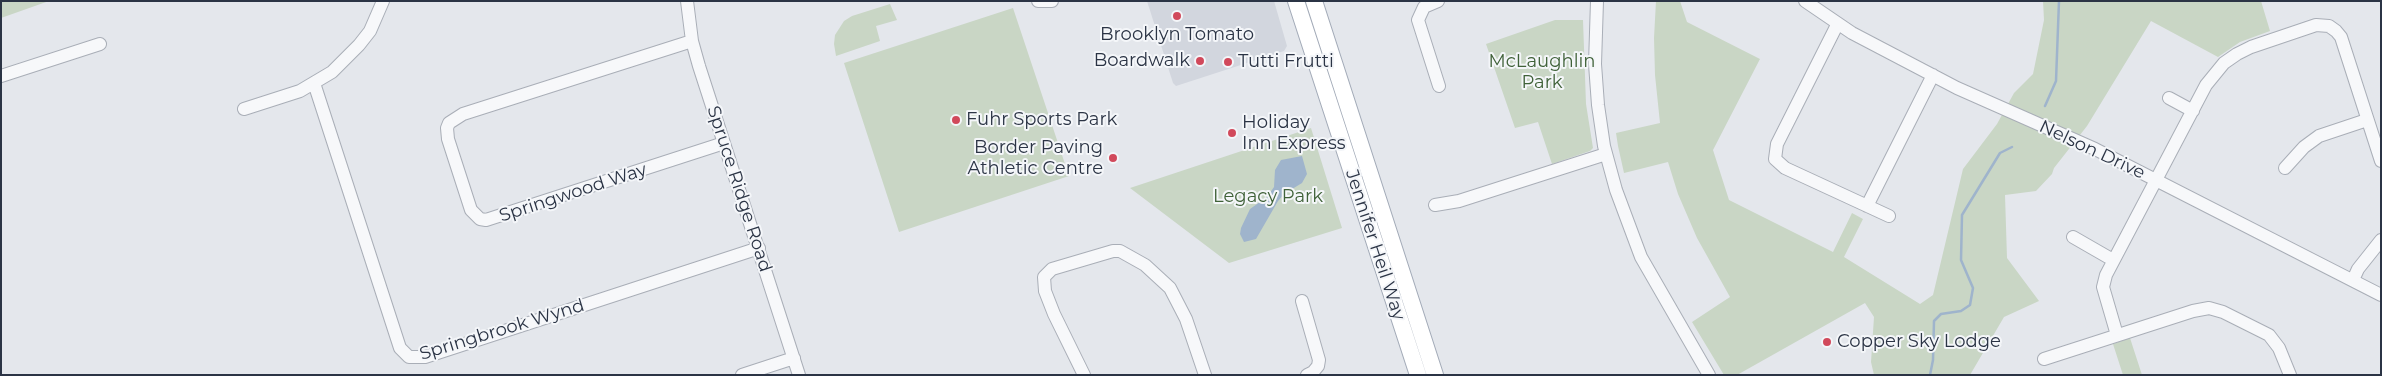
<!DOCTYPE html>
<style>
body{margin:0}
#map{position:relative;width:2382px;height:376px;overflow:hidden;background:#e4e7ec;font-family:Montserrat,sans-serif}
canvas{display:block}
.frame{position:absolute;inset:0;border:2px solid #2b3445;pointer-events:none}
</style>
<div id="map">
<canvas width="2382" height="376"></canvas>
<div class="frame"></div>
</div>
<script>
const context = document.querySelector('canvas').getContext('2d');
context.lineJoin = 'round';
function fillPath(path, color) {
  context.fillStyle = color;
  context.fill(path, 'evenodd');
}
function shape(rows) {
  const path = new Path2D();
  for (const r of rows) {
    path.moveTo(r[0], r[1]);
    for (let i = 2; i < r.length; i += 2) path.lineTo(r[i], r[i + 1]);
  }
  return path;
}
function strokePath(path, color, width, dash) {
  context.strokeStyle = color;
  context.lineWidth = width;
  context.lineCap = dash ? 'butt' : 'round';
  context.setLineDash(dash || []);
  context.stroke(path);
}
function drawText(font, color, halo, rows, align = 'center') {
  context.font = font + ' Montserrat,sans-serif';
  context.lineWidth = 4;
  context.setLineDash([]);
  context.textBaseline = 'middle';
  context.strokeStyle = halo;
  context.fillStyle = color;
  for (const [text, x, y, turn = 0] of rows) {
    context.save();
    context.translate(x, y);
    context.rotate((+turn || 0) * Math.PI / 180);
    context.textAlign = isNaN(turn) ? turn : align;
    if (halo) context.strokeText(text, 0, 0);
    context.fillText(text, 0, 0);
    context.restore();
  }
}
fillPath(shape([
 [1147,1,1274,1,1287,46,1284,51,1176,86,1173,83]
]), '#d2d6de');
fillPath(shape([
 [1,1,49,1,1,18],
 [1656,1,1680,1,1687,22,1760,59,1713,150,1729,200,1833,252,1852,213,1863,219,1844,257,1920,304,1933,295,1963,169,1997,124,2014,93,2033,74,2044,20,2043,1,2261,1,2270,31,2240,42,2218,57,2151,21,2087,126,2054,168,2052,174,2036,191,2005,195,2007,258,2039,301,2004,317,1970,375,1874,375,1871,362,1874,317,1865,303,1737,375,1724,375,1692,322,1730,297,1697,238,1678,194,1668,162,1624,173,1618,146,1616,133,1660,123,1655,75,1654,38],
 [890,4,897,20,876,26,880,41,836,56,834,44,835,35,844,21,852,16],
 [1013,8,1069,176,899,232,844,63],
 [1555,20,1583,20,1586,104,1593,148,1590,151,1552,164,1538,122,1515,128,1486,44],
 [1311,128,1342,228,1229,263,1130,188],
 [2130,338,2142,375,2123,375,2113,344]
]), '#c9d6c5');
fillPath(shape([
 [1302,156,1307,174,1302,183,1284,194,1278,201,1256,239,1244,242,1240,234,1241,228,1250,209,1267,197,1274,187,1275,170,1281,160]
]), '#9fb4cc');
strokePath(shape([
 [2045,106,2056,81,2059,1],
 [1930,375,1933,360,1934,321,1941,314,1961,311,1970,305,1973,288,1961,260,1962,215,2000,153,2012,147]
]), '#9fb4cc', 2.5);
const minor = shape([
 [687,1,692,41,699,66,799,375],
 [1038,1,1052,1],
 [1438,1,1424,7,1418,20,1439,86],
 [1597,1,1595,64,1598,105,1604,146,1616,190,1641,257,1709,375],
 [1805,1,1852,33,1957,88,2095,149,2381,295],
 [1837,25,1777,144,1775,159,1785,168,1889,216],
 [692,41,463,114,449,123,447,128,448,139,471,210,480,219,486,220,724,143],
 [1,76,100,44],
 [314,83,400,348,409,357,425,357,759,248],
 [2169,98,2193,111],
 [244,109,300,91,332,72,359,45,370,31,383,1],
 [2285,168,2304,147,2319,136,2367,120],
 [1435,205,1459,201,1606,154],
 [1867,206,1933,75],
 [2073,237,2113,260],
 [2353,280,2358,269,2381,240],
 [1302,301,1319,360,1318,366,1313,372,1307,375],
 [2117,335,2103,287,2106,275,2206,85,2224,63,2237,54,2251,47,2316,25,2329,26,2336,31,2341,37,2381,161],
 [2044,359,2193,311,2209,308,2223,312,2269,335,2279,348,2290,375],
 [742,375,794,358],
 [1084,375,1054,314,1045,291,1044,277,1052,269,1113,251,1120,251,1145,265,1170,288,1186,319,1205,375]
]);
const major = shape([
 [1296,1,1418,375],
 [1314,1,1435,375]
]);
strokePath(minor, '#a9aeb7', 14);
strokePath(major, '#a3abb8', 18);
strokePath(minor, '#f7f8fa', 12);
strokePath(major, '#fff', 16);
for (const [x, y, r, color] of [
 [1177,16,5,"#d1495b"],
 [1200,61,5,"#d1495b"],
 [1228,62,5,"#d1495b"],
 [956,120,5,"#d1495b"],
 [1232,133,5,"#d1495b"],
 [1113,158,5,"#d1495b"],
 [1827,342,5,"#d1495b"]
]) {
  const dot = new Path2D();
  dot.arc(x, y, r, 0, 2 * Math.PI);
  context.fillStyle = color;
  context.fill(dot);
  strokePath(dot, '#f4f6f9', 2);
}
drawText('18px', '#2b3445', '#f4f6f9', [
 ["Brooklyn Tomato",1177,35,"center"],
 ["Boardwalk",1190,61,"right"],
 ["Tutti Frutti",1238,62],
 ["Fuhr Sports Park",966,120],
 ["Holiday",1242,123],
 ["Inn Express",1242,144],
 ["Border Paving",1103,148,"right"],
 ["Athletic Centre",1103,169,"right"],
 ["Copper Sky Lodge",1837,342]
], 'left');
drawText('18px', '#3f6138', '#f4f6f9', [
 ["McLaughlin",1542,62],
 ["Park",1542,83],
 ["Legacy Park",1268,197]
]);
drawText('18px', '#2b3445', '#f4f6f9', [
 ["Nelson Drive",2092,150,25],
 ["Spruce Ridge Road",739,189,72],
 ["Springwood Way",573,193,-18],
 ["Jennifer Heil Way",1375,245,72],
 ["Springbrook Wynd",502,330,-17]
]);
</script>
